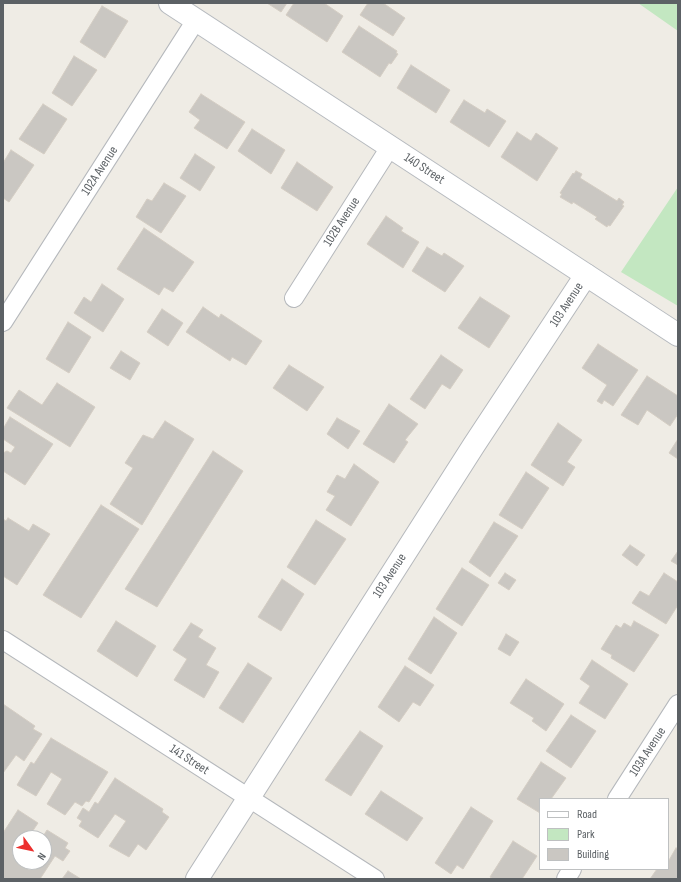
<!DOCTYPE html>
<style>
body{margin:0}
#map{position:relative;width:681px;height:882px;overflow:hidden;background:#efece5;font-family:"Sofia Sans Condensed",sans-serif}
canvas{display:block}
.frame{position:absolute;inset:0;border:4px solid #5c6165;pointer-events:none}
.legend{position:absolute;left:539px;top:798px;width:130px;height:72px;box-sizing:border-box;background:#fff;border:1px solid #bec0c1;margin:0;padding:5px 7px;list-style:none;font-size:12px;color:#5c6165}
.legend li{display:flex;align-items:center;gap:8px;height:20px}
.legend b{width:20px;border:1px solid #bec0c1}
.north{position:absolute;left:12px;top:830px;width:40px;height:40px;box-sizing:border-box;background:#fff;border:1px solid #bec0c1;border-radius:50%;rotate:123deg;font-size:11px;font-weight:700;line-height:16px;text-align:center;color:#5c6165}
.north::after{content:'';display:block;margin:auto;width:14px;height:18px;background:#ec302e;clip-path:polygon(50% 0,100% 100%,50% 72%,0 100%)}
</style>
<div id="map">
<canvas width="681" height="882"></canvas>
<div class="frame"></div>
<ul class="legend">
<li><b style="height:5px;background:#fff"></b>Road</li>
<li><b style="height:11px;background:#c3e7c1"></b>Park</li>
<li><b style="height:11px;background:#cac7c2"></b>Building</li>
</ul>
<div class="north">N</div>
</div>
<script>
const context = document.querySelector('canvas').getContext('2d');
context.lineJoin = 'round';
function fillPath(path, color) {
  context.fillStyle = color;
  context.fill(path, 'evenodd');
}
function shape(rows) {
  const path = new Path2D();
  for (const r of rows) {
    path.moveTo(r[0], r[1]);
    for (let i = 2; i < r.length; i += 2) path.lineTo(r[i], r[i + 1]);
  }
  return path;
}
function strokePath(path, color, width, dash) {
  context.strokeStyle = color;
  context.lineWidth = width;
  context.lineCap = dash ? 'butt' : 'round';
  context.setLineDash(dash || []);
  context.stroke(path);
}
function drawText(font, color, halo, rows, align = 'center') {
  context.font = font + ' "Sofia Sans Condensed",sans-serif';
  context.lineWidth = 3.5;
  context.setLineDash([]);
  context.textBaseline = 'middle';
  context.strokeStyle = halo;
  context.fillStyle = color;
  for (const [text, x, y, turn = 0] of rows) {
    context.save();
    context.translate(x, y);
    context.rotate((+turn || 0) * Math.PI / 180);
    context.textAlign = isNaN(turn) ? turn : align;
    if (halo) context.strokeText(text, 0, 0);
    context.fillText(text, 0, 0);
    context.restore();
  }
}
fillPath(shape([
 [638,3,678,3,678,31],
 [678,187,678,306,621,272]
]), '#c3e7c1');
const building = shape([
 [267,3,287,3,281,12,267,3],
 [294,3,324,3,343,16,327,42,286,15,294,3],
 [368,3,383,3,405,18,393,36,360,15,368,3],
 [102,6,128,21,105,58,80,42,102,6],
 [359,26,397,51,396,53,398,54,391,64,389,63,380,77,342,52,359,26],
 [74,56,97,70,72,106,52,93,74,56],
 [411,65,450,90,436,113,397,88,411,65],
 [201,94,245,122,227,149,194,128,200,120,189,112,201,94],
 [464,100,485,113,487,109,506,121,489,147,450,122,464,100],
 [43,104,67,119,44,154,19,139,43,104],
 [252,129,285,150,271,174,238,151,252,129],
 [517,132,531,141,536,133,558,148,537,181,501,157,517,132],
 [11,150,34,165,9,202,3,198,3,163,11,150],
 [195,154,215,167,200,191,180,178,195,154],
 [297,162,333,187,317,211,281,188,297,162],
 [576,171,582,174,580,178,617,201,619,198,624,202,622,205,624,206,610,226,608,225,607,227,595,219,597,217,573,202,572,204,560,197,562,194,560,193,573,173,574,174,576,171],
 [164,183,186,196,161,233,136,217,147,199,152,201,164,183],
 [386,216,403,228,401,231,419,242,403,268,367,244,386,216],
 [144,228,194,262,173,292,164,287,159,295,117,269,144,228],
 [427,247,442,256,444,253,464,266,445,292,412,271,427,247],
 [102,284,124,299,103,332,74,313,84,297,91,302,102,284],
 [480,297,510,316,489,348,458,328,480,297],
 [203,307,219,318,221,314,262,341,246,365,232,357,230,361,186,332,203,307],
 [162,309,183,323,168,346,147,332,162,309],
 [68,322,91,337,69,373,46,359,68,322],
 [598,344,638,370,613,406,604,400,602,404,597,401,607,385,582,368,598,344],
 [121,351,140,363,130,380,110,368,121,351],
 [441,355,463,370,450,389,442,384,425,409,410,399,441,355],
 [289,365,324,387,307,411,273,388,289,365],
 [647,376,678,396,678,414,670,426,647,410,638,425,621,415,647,376],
 [57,383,95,407,70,447,7,408,19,390,42,405,57,383],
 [389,404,418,424,405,440,408,442,394,463,363,444,389,404],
 [10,417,53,444,25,485,3,471,3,453,7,451,11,453,15,447,3,439,3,429,10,417],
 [337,418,360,431,348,449,327,434,337,418],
 [165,421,194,439,142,525,110,504,133,468,125,463,143,435,153,439,165,421],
 [558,423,582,440,567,462,575,467,563,486,531,465,558,423],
 [678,439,678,459,669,453,678,439],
 [213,451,243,471,157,607,125,589,213,451],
 [354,464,379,482,351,526,326,510,335,496,327,492,337,475,345,479,354,464],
 [526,472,549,488,522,529,499,515,526,472],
 [101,505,139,529,81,618,43,595,101,505],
 [8,518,29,531,33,524,50,534,17,585,3,576,3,519,6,521,8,518],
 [316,520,346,539,315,585,287,567,316,520],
 [494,522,518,536,490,577,469,562,494,522],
 [630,545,645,555,637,566,622,555,630,545],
 [678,551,678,565,671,561,678,551],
 [462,568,489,585,462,626,436,609,462,568],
 [505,573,516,580,509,590,498,583,505,573],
 [664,573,678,582,678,605,666,624,632,603,640,591,649,596,664,573],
 [282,579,304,594,281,631,258,617,282,579],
 [434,617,457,633,431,674,408,659,434,617],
 [116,621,156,646,137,677,97,651,116,621],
 [634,621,659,635,634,672,611,658,612,655,601,649,616,625,621,628,624,623,631,627,634,621],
 [191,623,203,630,198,637,216,648,206,665,219,672,204,698,174,680,187,659,173,650,191,623],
 [506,634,519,642,510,656,498,649,506,634],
 [592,660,628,684,605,719,579,703,590,686,580,679,592,660],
 [248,663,272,678,243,723,219,708,248,663],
 [405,666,434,685,420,706,413,702,399,722,378,707,405,666],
 [526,679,564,704,546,731,532,721,534,718,510,703,526,679],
 [3,704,35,726,33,729,42,734,24,761,16,755,3,773,3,704],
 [571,715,596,731,571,768,546,751,571,715],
 [360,731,383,746,351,796,325,780,360,731],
 [51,738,108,772,89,802,86,801,82,806,75,802,65,815,47,804,62,779,51,772,36,796,17,785,31,762,34,764,51,738],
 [541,762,566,778,551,799,540,799,540,813,517,799,541,762],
 [115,778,163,809,162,812,169,817,146,850,138,844,129,857,109,846,126,821,115,814,98,838,79,826,82,821,77,818,83,808,89,812,95,802,98,804,115,778],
 [381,791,423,818,407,841,365,814,381,791],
 [471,807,493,821,463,869,457,865,451,874,435,863,471,807],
 [18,810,38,823,28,838,20,838,20,862,44,862,44,838,42,838,47,830,68,843,65,848,70,851,63,861,55,856,40,879,3,879,3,833,18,810],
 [513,841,537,856,522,879,493,879,490,877,513,841],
 [676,848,678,849,678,879,650,879,657,869,668,869,668,862,676,848],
 [68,871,81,879,62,879,68,871]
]);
fillPath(building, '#cac7c2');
strokePath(building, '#d4cdc3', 1);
const minor = shape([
 [294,298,390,147],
 [3,322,196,20],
 [3,640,375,879],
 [617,799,678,704],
 [566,879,572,869]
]);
const tertiary = shape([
 [197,879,474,445,586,275]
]);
const secondary = shape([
 [170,3,678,335]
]);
strokePath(minor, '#b5b8bc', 20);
strokePath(tertiary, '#b5b8bc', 24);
strokePath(secondary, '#b6babf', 24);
strokePath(minor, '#fff', 18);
strokePath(tertiary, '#fff', 22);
strokePath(secondary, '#fff', 22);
drawText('13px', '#5c6165', '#fff', [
 ["140 Street",424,169,33],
 ["102A Avenue",100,171,-57],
 ["102B Avenue",342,222,-57],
 ["103 Avenue",567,305,-57],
 ["103 Avenue",390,576,-57],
 ["103A Avenue",648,752,-57],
 ["141 Street",189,760,33]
]);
</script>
